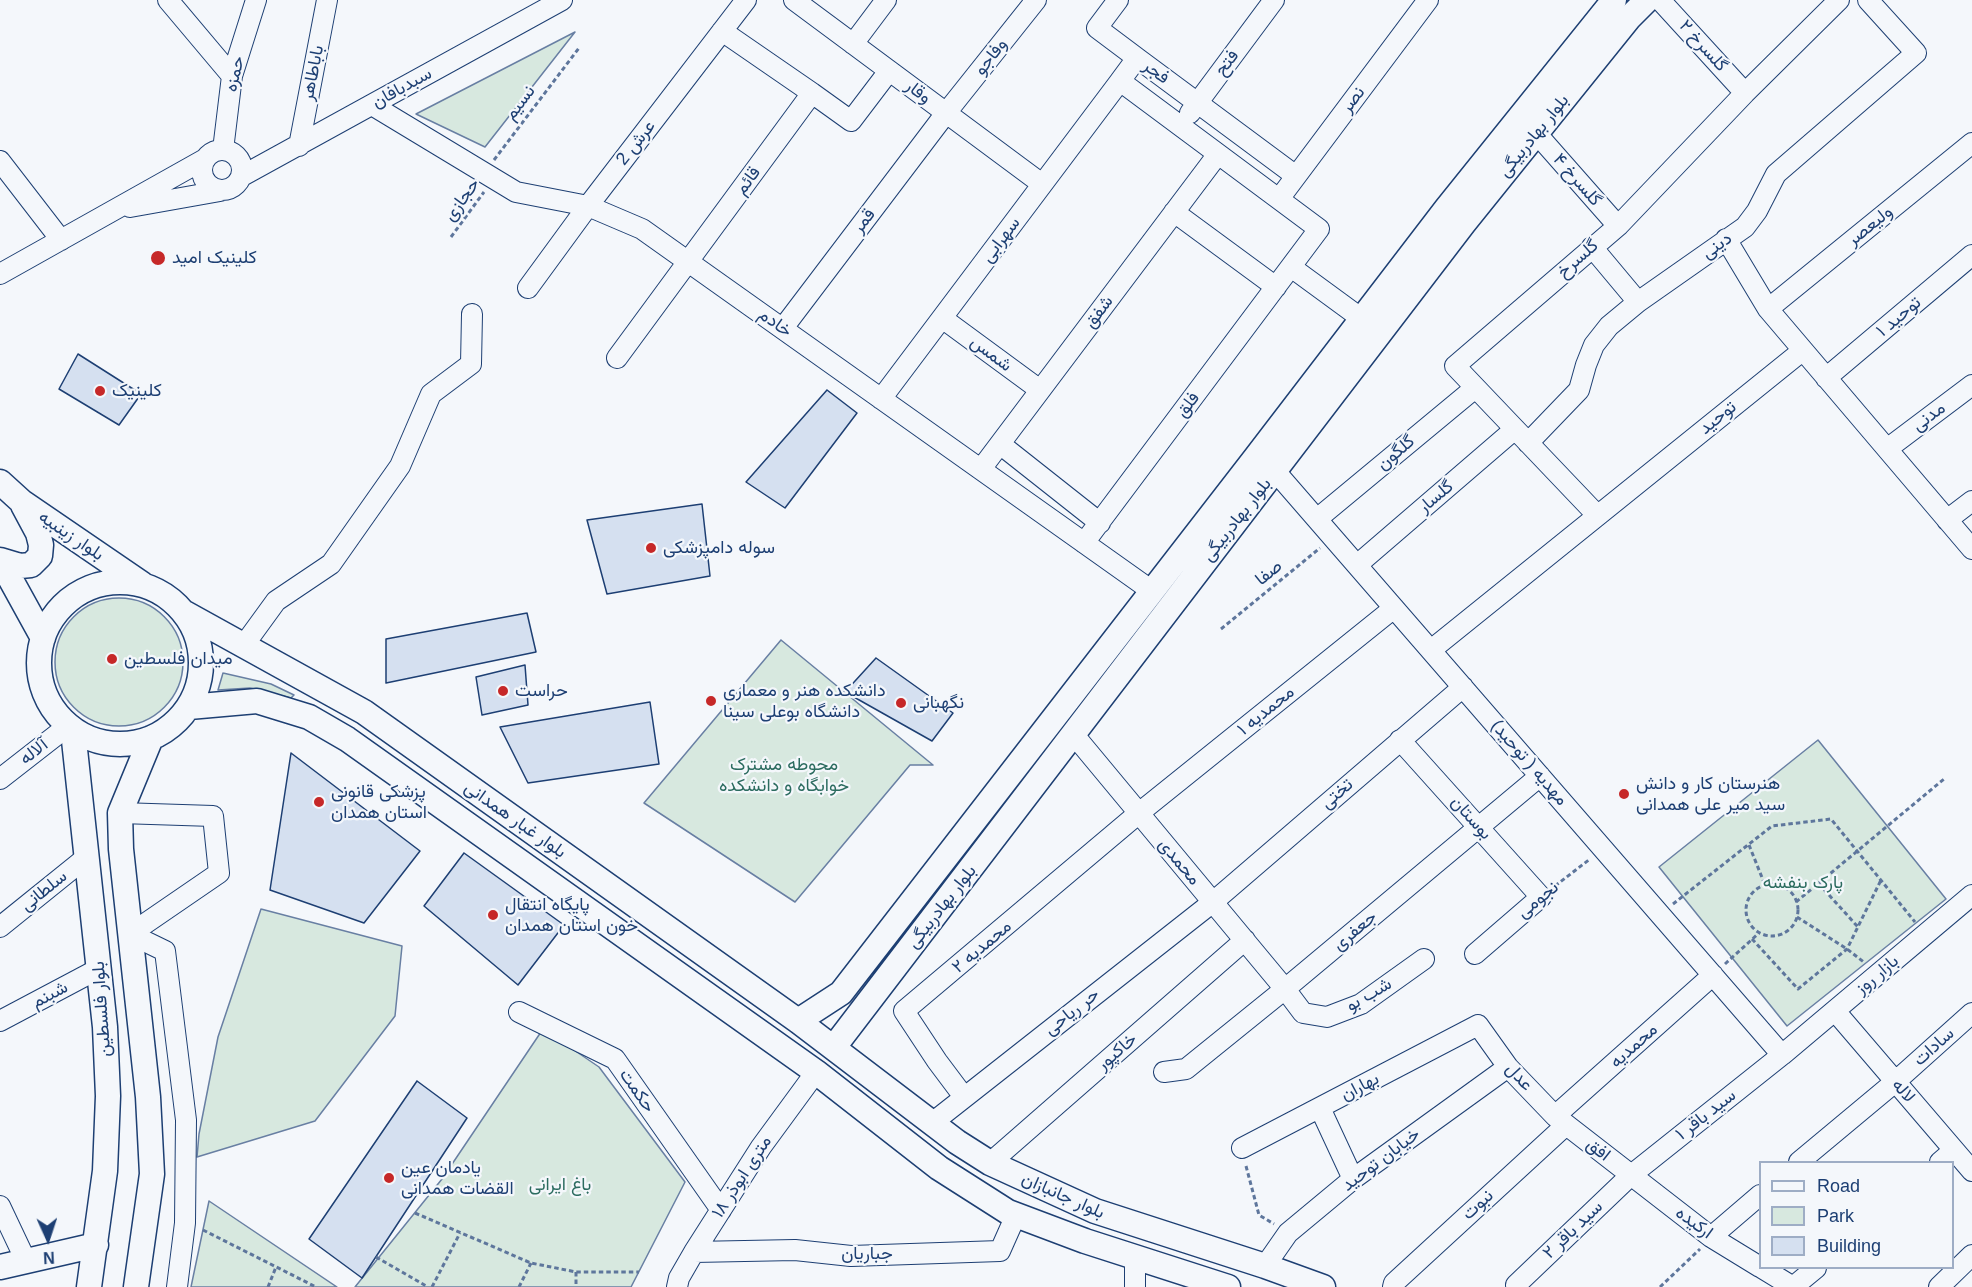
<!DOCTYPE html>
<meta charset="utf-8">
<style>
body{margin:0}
#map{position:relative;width:1972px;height:1287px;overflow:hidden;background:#f4f7fb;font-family:Arial,sans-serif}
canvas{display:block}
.legend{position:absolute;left:1759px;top:1161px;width:195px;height:108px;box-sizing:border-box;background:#f4f7fb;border:2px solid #9eadc5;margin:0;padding:8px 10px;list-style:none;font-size:18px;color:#1d3f73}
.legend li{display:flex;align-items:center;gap:12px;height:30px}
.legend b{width:30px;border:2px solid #9eadc5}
.north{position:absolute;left:18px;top:1209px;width:60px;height:60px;-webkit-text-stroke:4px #f4f7fb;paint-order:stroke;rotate:177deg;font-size:16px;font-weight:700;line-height:24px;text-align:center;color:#1d3f73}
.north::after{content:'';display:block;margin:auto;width:21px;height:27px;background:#1d3f73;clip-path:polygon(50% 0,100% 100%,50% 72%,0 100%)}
</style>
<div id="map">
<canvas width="1972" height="1287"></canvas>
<ul class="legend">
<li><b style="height:8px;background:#f4f7fb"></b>Road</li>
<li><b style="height:16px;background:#d7e8df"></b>Park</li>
<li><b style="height:16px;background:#d5e0f0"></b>Building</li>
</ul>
<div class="north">N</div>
</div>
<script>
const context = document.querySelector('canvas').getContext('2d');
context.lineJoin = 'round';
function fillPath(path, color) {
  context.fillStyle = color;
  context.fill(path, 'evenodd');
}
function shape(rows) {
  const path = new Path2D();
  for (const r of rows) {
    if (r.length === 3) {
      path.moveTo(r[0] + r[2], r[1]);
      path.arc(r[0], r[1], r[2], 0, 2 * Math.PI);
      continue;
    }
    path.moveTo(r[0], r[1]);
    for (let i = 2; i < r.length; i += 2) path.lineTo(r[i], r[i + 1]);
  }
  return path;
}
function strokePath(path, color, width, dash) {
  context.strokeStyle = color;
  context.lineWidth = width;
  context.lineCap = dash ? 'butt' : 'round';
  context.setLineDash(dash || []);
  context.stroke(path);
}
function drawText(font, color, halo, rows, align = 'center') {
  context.font = font + ' Arial,Vazirmatn,sans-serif';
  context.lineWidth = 4.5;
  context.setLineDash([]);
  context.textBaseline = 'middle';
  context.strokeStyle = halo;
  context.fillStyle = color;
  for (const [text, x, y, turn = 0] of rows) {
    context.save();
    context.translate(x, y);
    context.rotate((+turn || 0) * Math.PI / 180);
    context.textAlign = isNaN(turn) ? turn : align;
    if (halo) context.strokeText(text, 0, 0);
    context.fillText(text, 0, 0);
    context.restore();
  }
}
const green = shape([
 [575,32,485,147,416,114,575,32],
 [119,662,64],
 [781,640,933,765,910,765,795,902,644,803,781,640],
 [223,673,271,684,294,695,291,698,250,688,218,690,223,673],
 [1818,740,1946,899,1787,1026,1659,867,1818,740],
 [261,909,402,946,395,1016,315,1121,197,1157,199,1134,218,1037,261,909],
 [543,1029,599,1067,685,1182,631,1287,355,1287,442,1179,543,1029],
 [209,1201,337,1287,191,1287,209,1201]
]);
fillPath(green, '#d7e8df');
strokePath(green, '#687fa3', 1.5);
const building = shape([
 [78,354,141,394,119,425,59,389,78,354],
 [827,390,857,413,785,508,746,482,827,390],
 [702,504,710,576,607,594,587,520,702,504],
 [527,613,536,652,386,683,386,639,527,613],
 [876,658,953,713,932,741,845,692,876,658],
 [525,665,528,705,482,715,476,677,525,665],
 [650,702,659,764,528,783,500,727,650,702],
 [291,753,420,851,364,923,270,890,291,753],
 [464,853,564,925,518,985,424,906,464,853],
 [417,1081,467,1118,362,1278,309,1239,417,1081]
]);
fillPath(building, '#d5e0f0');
strokePath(building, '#1d3f73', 1.5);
const minor = shape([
 [168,0,232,76],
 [794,0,1042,184],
 [1118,0,1097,28,1137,58],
 [1660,0,1745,93],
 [722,31,812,93],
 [853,44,886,0],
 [372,105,516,192,588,206,642,229,1152,591],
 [1190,113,1274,0],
 [1536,133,1618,226],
 [299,146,327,0],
 [222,170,20],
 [223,150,232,76,256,0],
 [0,161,61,240],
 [242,176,562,0],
 [1279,199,1428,0],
 [130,207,220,191],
 [1174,212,1276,287],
 [1726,239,1768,309,1972,549],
 [1592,247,1638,302],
 [1291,267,1362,319],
 [0,274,205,159],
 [528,288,588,206,746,0],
 [1768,309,1972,143],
 [942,318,1040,390],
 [783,328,946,113,1036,0],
 [617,358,812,93,851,121,889,71],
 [1826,378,1972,255],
 [881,399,1120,81],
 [1528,443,1579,390,1586,365,1594,345,1609,326,1638,302,1745,227,1757,211,1776,174,1916,53,1868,0],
 [1000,444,1100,523],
 [1887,449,1972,385],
 [981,469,1218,154],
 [1275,471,1782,1055],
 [1597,515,1455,366,1618,226,1745,93,1839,0],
 [1317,519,1475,388],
 [1947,520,1972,501],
 [1084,543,1319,229,1120,81,1137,58,1296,176],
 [1357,565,1515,429],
 [244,645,276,601,331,564,400,466,431,394,471,364,472,314],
 [1431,650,1802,351],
 [1074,735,1285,989,1303,1013,1327,1017,1361,1004,1424,959],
 [1400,740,1541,897,1475,954],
 [0,779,68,726],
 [120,813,213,816,219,873,130,934,165,951,186,1120,185,1223,177,1287],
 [0,927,88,856],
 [1835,1011,1972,1171],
 [519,1012,615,1059,721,1210],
 [0,1021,100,968],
 [1164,1072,1186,1069,1285,989,1540,776],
 [964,1097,937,1061,904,1011,1139,813,1394,608],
 [1320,1108,1353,1179],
 [1555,1116,1713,975],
 [932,1123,1213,902,1463,687],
 [1242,1148,1478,1025,1508,1067,1555,1116,1711,1237,1760,1267],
 [1799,1162,1895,1082,1972,1013],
 [1940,1162,1954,1150],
 [990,1163,1245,940],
 [0,1206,26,1261],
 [1711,1237,1760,1195],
 [694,1252,795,1250,851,1256,1000,1251,1016,1215],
 [1265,1266,1288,1233,1353,1179,1508,1067],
 [1762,1268,1793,1287,1816,1268],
 [1516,1285,1630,1176,1782,1055,1972,895],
 [677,1287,679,1278,694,1252,761,1147,816,1072],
 [1135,1287,1135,1258],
 [1393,1287,1394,1283,1566,1125],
 [1939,1287,1972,1255]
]);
const major = shape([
 [0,482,22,502,142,584],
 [0,560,20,566,31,565,40,556,41,545,38,533,23,505],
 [0,560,43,638],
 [120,663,81],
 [185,613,364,712,798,1021,957,1142,990,1163,1095,1211,1265,1266,1323,1287],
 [189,707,257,701,309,717,347,739,816,1072,939,1168,1008,1212,1085,1241,1228,1287],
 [73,731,105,1027,108,1096,105,1171,89,1287],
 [798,1021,841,993,1256,457,1446,209,1614,0],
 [834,1047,1464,223,1629,18,1647,0],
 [0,1267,96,1245],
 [136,1287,152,1174,148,1097,121,849,120,813,151,738]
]);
strokePath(minor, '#1d3f73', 22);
strokePath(major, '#1d3f73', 27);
strokePath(shape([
 [494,160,579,48],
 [451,237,484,192],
 [1221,629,1320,548],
 [1749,845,1765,885],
 [1819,884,1858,927],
 [1772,910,26],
 [1555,886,1590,859],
 [1796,902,1944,779],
 [1673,904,1772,826,1831,819,1915,922],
 [1797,917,1847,949,1865,963],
 [1752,939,1798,989,1847,949,1881,880],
 [1725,964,1759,933],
 [1246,1166,1259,1215,1274,1224],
 [415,1213,531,1263,576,1272,639,1272],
 [203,1230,316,1287],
 [376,1257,428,1287],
 [576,1272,576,1287],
 [268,1287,276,1267],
 [432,1287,460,1233],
 [519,1287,531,1263],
 [1660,1287,1700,1249]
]), '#5e769c', 3, [4.5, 3]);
strokePath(minor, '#f4f7fb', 20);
strokePath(major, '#f4f7fb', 24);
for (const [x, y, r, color] of [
 [158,258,8,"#c62828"],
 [100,391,6,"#c62828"],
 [651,548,6,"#c62828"],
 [112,659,6,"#c62828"],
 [503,691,6,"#c62828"],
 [711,701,6,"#c62828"],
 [901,703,6,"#c62828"],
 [1624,794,6,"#c62828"],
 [319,802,6,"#c62828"],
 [493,915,6,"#c62828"],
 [389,1178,6,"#c62828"]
]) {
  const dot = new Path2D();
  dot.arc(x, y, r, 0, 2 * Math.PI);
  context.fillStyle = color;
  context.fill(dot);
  strokePath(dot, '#f4f7fb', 2);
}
drawText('18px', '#1d3f73', '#f4f7fb', [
 ["گلسرخ ۲",1703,46,48],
 ["وفاجو",991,57,-52],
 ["فتح",1227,63,-53],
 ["فجر",1156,72,37],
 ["باباطاهر",313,73,-79],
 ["حمزه",235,74,-77],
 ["سبدبافان",402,88,-29],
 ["وقار",918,92,37],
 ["نصر",1353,100,-53],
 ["نسیم",520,103,-53],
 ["بلوار بهادربیگی",1534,136,-51],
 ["عرش 2",636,143,-52],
 ["گلسرخ ۴",1577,180,49],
 ["قائم",748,181,-54],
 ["حجازی",462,200,-54],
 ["قمر",864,221,-53],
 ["ولیعصر",1870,226,-39],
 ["سهرابی",1001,240,-53],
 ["دینی",1717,246,-35],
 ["گلسرخ",1578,259,-41],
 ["شفق",1099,312,-53],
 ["توحید ۱",1899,317,-40],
 ["خادم",775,323,35],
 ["شمس",991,354,37],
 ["فلق",1188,405,-53],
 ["مدنی",1929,417,-37],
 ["توحید",1718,418,-39],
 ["گلگون",1396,453,-40],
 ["گلسار",1436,497,-40],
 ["بلوار بهادربیگی",1237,520,-52],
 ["بلوار زینبیه",71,536,34],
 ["صفا",1269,573,-39],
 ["محمدیه ۱",1266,711,-39],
 ["آلاله",34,752,-38],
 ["مهدیه ( توحید)",1529,763,49],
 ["تختی",1337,794,-41],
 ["بوستان",1471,818,48],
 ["بلوار غبار همدانی",515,820,35],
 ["محمدی",1179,862,50],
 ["سلطانی",44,891,-39],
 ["نجومی",1538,900,-39],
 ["بلوار بهادربیگی",942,907,-52],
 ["جعفری",1355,931,-40],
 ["محمدیه ۲",982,947,-40],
 ["بازار روز",1877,975,-40],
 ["شبنم",50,995,-28],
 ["شب بو",1369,995,-30],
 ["بلوار فلسطین",102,1009,-94],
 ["حر ریاحی",1072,1012,-38],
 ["محمدیه",1634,1046,-42],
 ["سادات",1934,1047,-42],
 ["خاکپور",1117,1052,-41],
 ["عدل",1519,1077,48],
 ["بهاران",1360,1087,-28],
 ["حکمت",637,1091,55],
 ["لاله",1903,1091,49],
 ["سید باقر ۱",1706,1115,-38],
 ["افق",1598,1150,38],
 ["خیابان توحید",1381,1160,-37],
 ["۱۸ متری ابوذر",742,1177,-57],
 ["بلوار جانبازان",1063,1196,24],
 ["نبوت",1478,1205,-43],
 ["ارکیده",1694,1223,36],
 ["سید باقر ۲",1573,1230,-44],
 ["جباریان",867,1254]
]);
drawText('18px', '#1d3f73', '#f4f7fb', [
 ["کلینیک امید",172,258],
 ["کلینیک",112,391],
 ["سوله دامپزشکی",663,548],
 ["میدان فلسطین",124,659],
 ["حراست",515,691],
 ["دانشکده هنر و معماری",723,691],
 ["دانشگاه بوعلی سینا",723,712],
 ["نگهبانی",913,703],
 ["هنرستان کار و دانش",1636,784],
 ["سید میر علی همدانی",1636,805],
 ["پزشکی قانونی",331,792],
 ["استان همدان",331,813],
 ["پایگاه انتقال",505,905],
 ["خون استان همدان",505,926],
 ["یادمان عین",401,1168],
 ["القضات همدانی",401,1189]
], 'left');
drawText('18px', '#2c6c60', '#f4f7fb', [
 ["محوطه مشترک",784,765],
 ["خوابگاه و دانشکده",784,786],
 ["پارک بنفشه",1803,883],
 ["باغ ایرانی",560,1185]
]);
</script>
